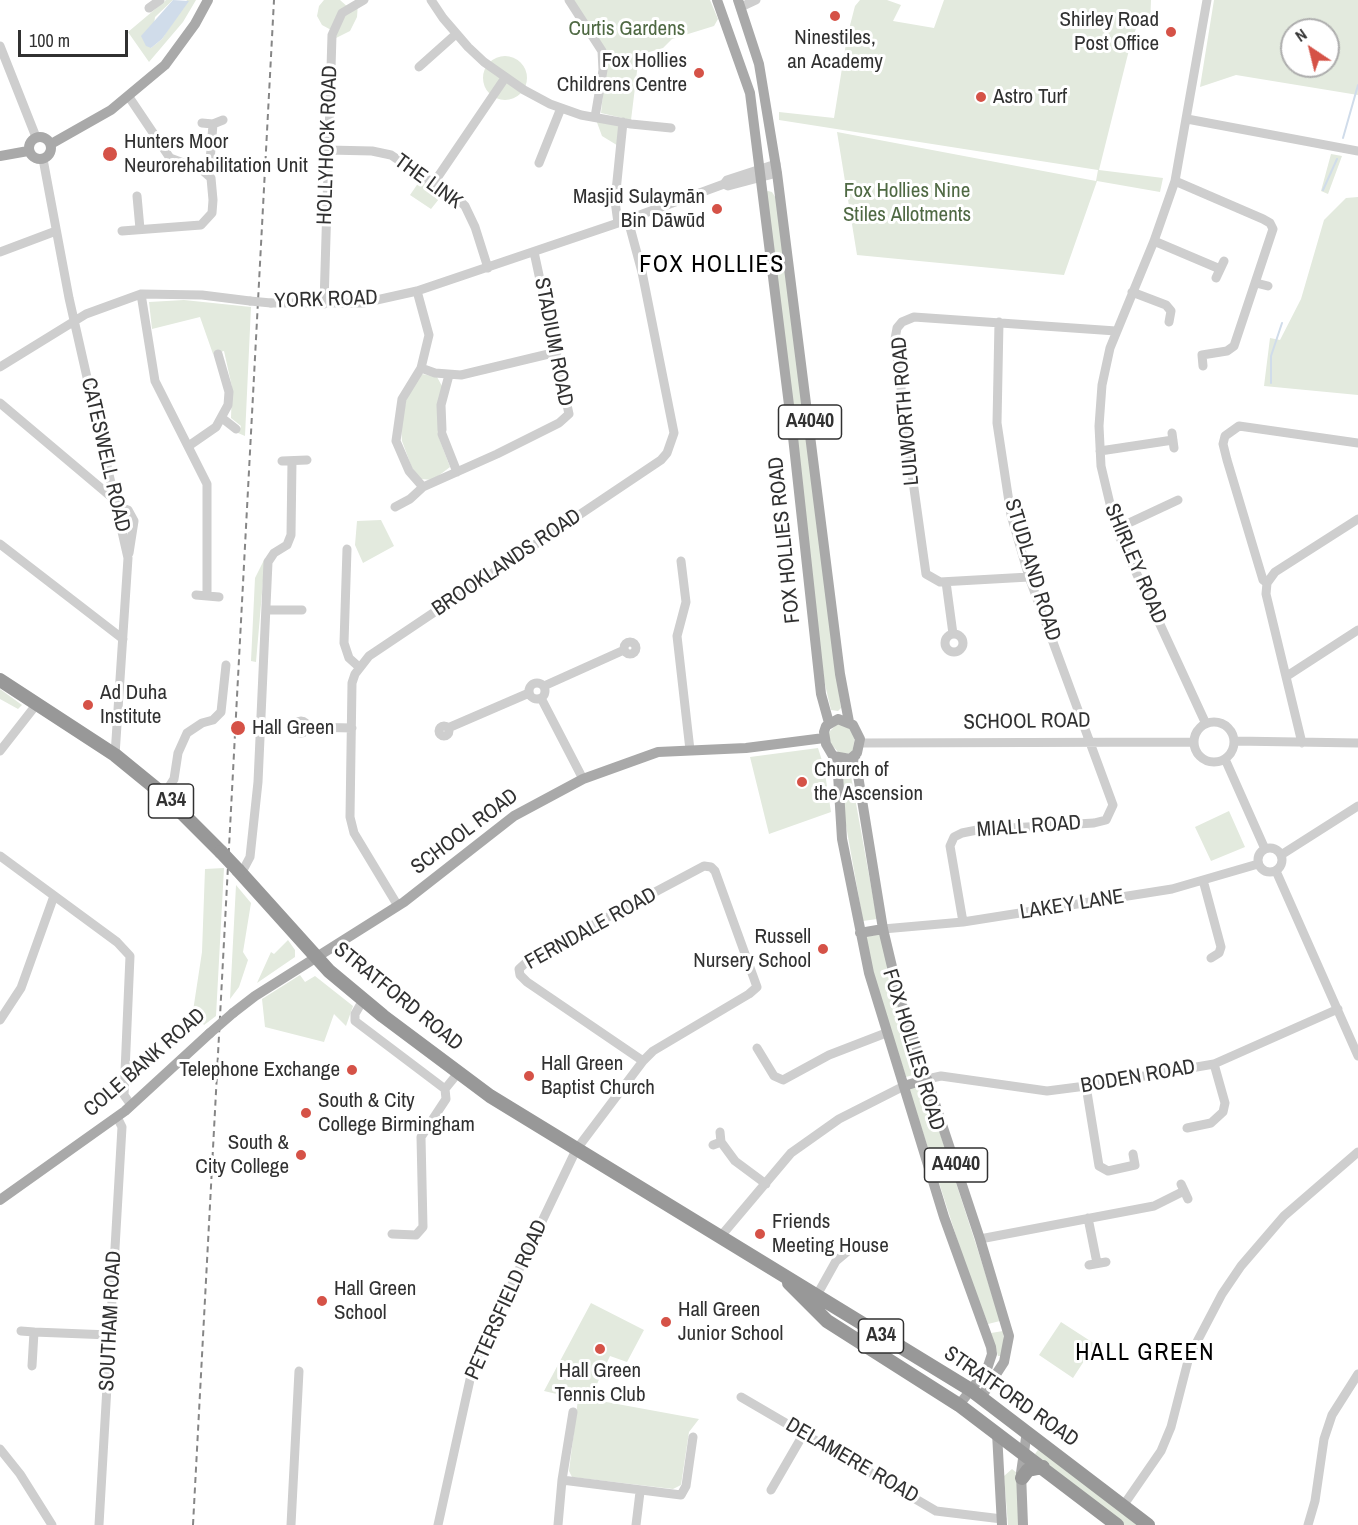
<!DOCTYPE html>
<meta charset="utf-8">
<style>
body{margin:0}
#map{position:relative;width:1358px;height:1525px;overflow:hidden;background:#fff;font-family:"Archivo Narrow",sans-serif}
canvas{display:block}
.north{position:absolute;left:1280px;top:18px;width:60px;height:60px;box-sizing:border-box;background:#fff;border:2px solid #adadad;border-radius:50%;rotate:325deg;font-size:16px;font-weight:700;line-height:24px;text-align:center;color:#313131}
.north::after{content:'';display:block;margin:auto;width:21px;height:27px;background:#d55247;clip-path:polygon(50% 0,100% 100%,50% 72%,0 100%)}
.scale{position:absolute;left:18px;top:30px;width:110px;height:27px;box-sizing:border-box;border:3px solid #313131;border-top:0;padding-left:8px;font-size:18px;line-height:21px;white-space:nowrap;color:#313131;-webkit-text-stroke:4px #fff;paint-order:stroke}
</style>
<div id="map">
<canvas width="1358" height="1525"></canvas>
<div class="north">N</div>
<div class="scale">100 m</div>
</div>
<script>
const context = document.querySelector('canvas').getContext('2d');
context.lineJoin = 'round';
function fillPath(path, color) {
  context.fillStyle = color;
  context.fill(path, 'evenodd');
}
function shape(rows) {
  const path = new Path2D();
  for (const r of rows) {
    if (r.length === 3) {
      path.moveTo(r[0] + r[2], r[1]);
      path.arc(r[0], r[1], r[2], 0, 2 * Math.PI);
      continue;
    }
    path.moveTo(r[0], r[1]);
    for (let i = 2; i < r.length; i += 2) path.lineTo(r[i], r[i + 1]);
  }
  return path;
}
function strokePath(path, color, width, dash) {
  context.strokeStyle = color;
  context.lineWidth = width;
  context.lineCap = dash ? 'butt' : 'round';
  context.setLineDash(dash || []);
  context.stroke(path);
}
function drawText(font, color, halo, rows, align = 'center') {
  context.font = font + ' "Archivo Narrow",sans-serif';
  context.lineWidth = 6;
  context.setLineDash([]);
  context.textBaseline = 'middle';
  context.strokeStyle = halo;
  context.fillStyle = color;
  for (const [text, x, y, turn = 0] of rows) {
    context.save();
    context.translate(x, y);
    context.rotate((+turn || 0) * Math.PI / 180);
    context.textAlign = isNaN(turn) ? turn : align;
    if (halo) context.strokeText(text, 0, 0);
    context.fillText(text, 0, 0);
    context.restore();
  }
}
fillPath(shape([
 [166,0,173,0,155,17,151,48,162,39,187,0,196,0,183,22,149,62,128,32],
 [324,0,340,0,349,8,358,3,357,17,350,31,332,40,333,31,322,25,317,16,319,6],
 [572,0,710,0,718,19,714,26,672,39,663,48,639,55,631,120,601,113,606,65],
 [860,0,887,0,901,5,893,21,934,28,944,0,1151,0,1150,26,1137,26,1131,42,1099,170,1163,178,1160,192,1097,181,1064,275,857,255,837,132,1096,181,1098,170,779,120,779,112,834,118,847,37,855,6],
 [1214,0,1358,0,1358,95,1236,75,1200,87],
 [1292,30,1328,30,1328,66,1292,66],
 [505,78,22],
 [595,117,623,122,620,147,602,136],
 [1331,154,1342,156,1328,194,1321,191],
 [421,179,443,194,431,209,410,195],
 [768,191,772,192,777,200,841,708,838,711,831,710,824,680,766,192],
 [1358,197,1358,395,1264,386,1270,338,1280,340,1301,299,1324,220,1346,198],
 [184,300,251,307,245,436,238,433,241,426,231,418,232,387,224,351,213,354,200,317,152,329,149,302],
 [422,374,437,377,442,386,439,438,450,467,433,480,421,479,412,468,402,441,401,425,407,396],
 [381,520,394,546,363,563,355,545,357,521],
 [265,558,256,662,251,661,255,578],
 [0,689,22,705,18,709,0,699],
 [838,723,852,730,855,737,852,754,839,753,831,744,828,733],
 [818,748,824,767,831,812,769,834,750,757],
 [849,765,877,919,863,921,844,814,841,766],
 [1229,811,1245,847,1211,861,1195,827],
 [224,868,216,1016,204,1025,193,1011,202,952,205,869],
 [236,885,251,903,243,952,248,960,239,987,230,999],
 [880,934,920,1073,906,1077,872,972,866,937],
 [288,940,295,950,295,957,257,983,271,952,274,954],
 [300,975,305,982,315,976,353,1006,346,1026,334,1014,324,1042,265,1027,262,999],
 [924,1084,982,1263,1000,1321,988,1324,967,1270,909,1089],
 [591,1303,644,1330,627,1362,610,1356,590,1399,699,1419,689,1432,681,1485,673,1489,572,1477,569,1471,578,1399,544,1391],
 [1061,1322,1095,1344,1073,1378,1039,1355],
 [1003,1331,1004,1341,1001,1356,998,1356,991,1333],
 [1040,1447,1142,1525,1124,1525,1035,1454],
 [1012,1469,1017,1473,1020,1525,1008,1525,1004,1476]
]), '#e3eade');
fillPath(shape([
 [173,0,189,1,162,39,151,48,146,46,141,36]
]), '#d0dcea');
strokePath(shape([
 [1343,138,1358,85],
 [1323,190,1337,159],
 [1271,383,1271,356,1282,323]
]), '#d0dcea', 2);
strokePath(shape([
 [431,0,443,18,468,47,484,62,524,90,550,104,581,115,631,124,671,128],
 [569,0,602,51,603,70,595,117],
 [741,7,756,0],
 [149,8,160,0],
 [0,46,36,137],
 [419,67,456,34],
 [129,97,170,158,202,170,210,161,213,124],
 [1187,119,1358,151],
 [202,123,213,124,223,120],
 [328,150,372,151,391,155,459,200,465,206,475,227,488,268],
 [43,159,69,298,128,558,115,755],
 [539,163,561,108],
 [1175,181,1263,219,1270,223,1273,229,1234,346,1227,351,1202,355,1203,366],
 [433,184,505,78],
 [724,184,728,186,777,173],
 [137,196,140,229],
 [618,223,615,201,623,122],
 [122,231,201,225,212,213,213,200,211,178,202,170],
 [1154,241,1220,269],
 [0,252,56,231],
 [1216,278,1224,261],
 [1256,283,1268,286],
 [417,291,429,335,421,368,402,399,396,441,409,471,423,487,497,454,559,423,569,414,534,252],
 [1132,292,1166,305,1171,311,1169,322],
 [141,294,155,381,207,484,207,595],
 [271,303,363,303,417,291,618,223,724,184,727,180,776,164],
 [324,304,332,35,342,13,364,0],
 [0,367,86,314,141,294,202,295,250,301],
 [421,368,435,373,461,375,557,352],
 [0,403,115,500],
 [222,418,236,429],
 [442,430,441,405,449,375],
 [1172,433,1174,448],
 [442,434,457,472],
 [190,445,216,427,228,405,229,392,218,354],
 [1100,451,1173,440],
 [282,461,307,460],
 [116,506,128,510,134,521,129,553],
 [395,507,410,499,423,487],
 [1116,529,1178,500],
 [0,544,123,639],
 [347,549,344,643,349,658,359,667],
 [681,561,686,602,677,636,690,750],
 [1029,577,940,582,926,574,910,460,895,339,897,328,902,322,914,317,1116,331],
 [946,582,953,634],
 [1267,583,1263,580,1227,460,1223,444,1225,436,1239,426,1358,443],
 [196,595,219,597],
 [266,610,302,610],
 [954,643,9],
 [630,648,6],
 [1287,676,1358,630],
 [537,691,8],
 [544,686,624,650],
 [541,698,583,779],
 [301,727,6],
 [1214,742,20],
 [1206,724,1116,529,1101,466,1099,426,1102,385,1110,348,1154,241,1175,181,1207,0],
 [444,731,5],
 [308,727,352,728],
 [448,728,529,693],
 [1235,741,1358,743],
 [860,743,1194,742],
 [1302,743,1266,594,1267,583,1275,572,1358,519],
 [0,751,36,705],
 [1225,759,1265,849],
 [164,795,174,779,178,753,187,733,202,723,213,720,221,712,226,665],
 [1270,860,12],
 [1281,855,1358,806],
 [0,856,117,942,130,956,124,1095,131,1105],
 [1276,871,1358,1056],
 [241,874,250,857,258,782,268,562,274,553,287,545,291,535,292,461],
 [1203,880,1221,947,1219,953,1211,958],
 [398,906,354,833,350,817,352,683,355,674,369,656,661,460,667,453,674,433,642,272,628,220],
 [963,922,950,846,954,837,962,833,977,830,1094,823,1106,820,1113,805,1029,577,1011,515,997,423,999,322],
 [883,929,963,922,1172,889,1258,864],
 [363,1000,355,1014,355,1021,445,1089],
 [0,1020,21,988,54,896],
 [757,1048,774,1076,783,1080,829,1055,886,1033],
 [927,1079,941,1076,1047,1091,1086,1086,1214,1064,1338,1009],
 [1086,1086,1099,1166,1108,1171,1135,1165,1133,1154],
 [1187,1128,1211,1123,1223,1112,1225,1103,1214,1064],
 [721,1142,735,1161,766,1184],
 [713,1145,721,1142,720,1132],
 [1181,1184,1188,1199],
 [1088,1218,1097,1263],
 [392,1234,416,1235,423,1227,421,1137,446,1099,445,1089,458,1073],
 [721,1236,791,1153,839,1119,904,1086],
 [980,1239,1154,1206,1184,1191],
 [1089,1265,1106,1262],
 [817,1295,836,1261,855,1245],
 [21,1331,34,1332],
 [32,1366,34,1332,110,1335],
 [741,1397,936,1511,1002,1519],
 [573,1412,562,1480,681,1495,686,1486,693,1437],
 [0,1449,20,1474,52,1525],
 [771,1490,804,1433],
 [1123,1506,1161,1451,1171,1427,1189,1357,1222,1294,1241,1266,1284,1216,1358,1152],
 [99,1525,122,1127,117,1117],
 [291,1525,299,1371],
 [438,1525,473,1366,576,1150,643,1061,653,1051,749,994,757,987,715,871,711,867,704,866,531,958,519,969,520,975,527,982,643,1061],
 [558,1525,562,1480],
 [636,1525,640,1492],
 [1308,1525,1315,1501,1324,1439,1332,1415,1358,1374]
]), '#cecece', 9);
strokePath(shape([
 [717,0,750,93,793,437,821,694,829,723],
 [738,0,759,64,777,173,840,674,849,722],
 [40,148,11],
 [51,144,111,110,165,65,195,24,208,0],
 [0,156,28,151],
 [838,719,853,725,860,739,857,753,850,759,833,756,826,744,824,732,826,726,838,719],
 [855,757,883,929,898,992,980,1239,1009,1336,1004,1362,982,1396],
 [837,758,842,839,869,973,944,1217,991,1347,992,1354,987,1369,959,1405],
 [860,933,883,929],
 [233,1013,255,996,404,902,514,816,583,779,658,752,746,748,824,738],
 [904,1086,927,1079],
 [0,1200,125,1111,210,1033],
 [997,1433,1002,1525],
 [1023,1525,1021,1473,1027,1431]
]), '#a9a9a9', 10);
strokePath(shape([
 [0,680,115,755,164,795,221,852],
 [238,870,329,971,383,1016,490,1096,971,1390,1148,1525],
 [789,1283,827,1321,959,1405,1117,1525],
 [1022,1478,1028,1470,1043,1467]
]), '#989898', 14);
strokePath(shape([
 [193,1525,274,0]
]), '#868686', 2, [6, 4.5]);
strokePath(shape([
 [250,301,271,303]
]), '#cecece', 9);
strokePath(shape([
 [210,1033,233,1013]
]), '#a9a9a9', 10);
strokePath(shape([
 [221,852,238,870]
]), '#989898', 14);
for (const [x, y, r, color] of [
 [835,16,6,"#d55247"],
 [1171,32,6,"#d55247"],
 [699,73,6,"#d55247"],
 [981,97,6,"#d55247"],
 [110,154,8,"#d55247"],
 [717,209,6,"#d55247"],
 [88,705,6,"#d55247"],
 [238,728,8,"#d55247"],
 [802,782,6,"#d55247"],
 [823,949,6,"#d55247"],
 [352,1070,6,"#d55247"],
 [529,1076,6,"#d55247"],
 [306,1113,6,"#d55247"],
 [301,1155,6,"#d55247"],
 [760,1234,6,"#d55247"],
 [322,1301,6,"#d55247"],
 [666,1322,6,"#d55247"],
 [600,1349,6,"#d55247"]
]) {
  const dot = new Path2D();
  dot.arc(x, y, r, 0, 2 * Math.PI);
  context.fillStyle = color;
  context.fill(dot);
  strokePath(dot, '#fff', 2);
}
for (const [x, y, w] of [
 [810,422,63],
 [171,801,45],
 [956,1165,63],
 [881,1336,45]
]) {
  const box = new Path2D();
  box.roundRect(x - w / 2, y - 17, w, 34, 4.5);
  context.fillStyle = '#fff';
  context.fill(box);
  strokePath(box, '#313131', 1.5);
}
drawText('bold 20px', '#313131', null, [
 ["A4040",810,422],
 ["A34",171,801],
 ["A4040",956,1165],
 ["A34",881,1336]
]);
drawText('21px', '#313131', '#fff', [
 ["Shirley Road",1159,20,"right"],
 ["Post Office",1159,44,"right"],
 ["Ninestiles,",835,38,"center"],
 ["an Academy",835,62,"center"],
 ["Fox Hollies",687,61,"right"],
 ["Childrens Centre",687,85,"right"],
 ["Astro Turf",993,97],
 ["Hunters Moor",124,142],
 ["Neurorehabilitation Unit",124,166],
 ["Masjid Sulaymān",705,197,"right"],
 ["Bin Dāwūd",705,221,"right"],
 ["Ad Duha",100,693],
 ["Institute",100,717],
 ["Hall Green",252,728],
 ["Church of",814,770],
 ["the Ascension",814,794],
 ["Russell",811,937,"right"],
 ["Nursery School",811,961,"right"],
 ["Hall Green",541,1064],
 ["Baptist Church",541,1088],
 ["Telephone Exchange",340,1070,"right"],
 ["South & City",318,1101],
 ["College Birmingham",318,1125],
 ["South &",289,1143,"right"],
 ["City College",289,1167,"right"],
 ["Friends",772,1222],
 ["Meeting House",772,1246],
 ["Hall Green",334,1289],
 ["School",334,1313],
 ["Hall Green",678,1310],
 ["Junior School",678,1334],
 ["Hall Green",600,1371,"center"],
 ["Tennis Club",600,1395,"center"]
], 'left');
drawText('21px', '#4f6943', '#fff', [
 ["Curtis Gardens",627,29],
 ["Fox Hollies Nine",907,191],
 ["Stiles Allotments",907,215]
]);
drawText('21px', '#313131', '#fff', [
 ["HOLLYHOCK ROAD",328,145,-88],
 ["THE LINK",428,182,36],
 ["YORK ROAD",326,300,-2],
 ["STADIUM ROAD",553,342,79],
 ["LULWORTH ROAD",906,411,-95],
 ["CATESWELL ROAD",105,455,77],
 ["FOX HOLLIES ROAD",785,540,-96],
 ["BROOKLANDS ROAD",507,563,-34],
 ["SHIRLEY ROAD",1135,564,67],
 ["STUDLAND ROAD",1032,570,73],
 ["SCHOOL ROAD",1027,722,-1],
 ["MIALL ROAD",1029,827,-4],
 ["SCHOOL ROAD",465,832,-37],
 ["LAKEY LANE",1072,905,-9],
 ["FERNDALE ROAD",591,929,-29],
 ["STRATFORD ROAD",398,997,39],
 ["FOX HOLLIES ROAD",913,1050,73],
 ["COLE BANK ROAD",145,1063,-41],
 ["BODEN ROAD",1138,1077,-10],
 ["PETERSFIELD ROAD",507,1300,-66],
 ["SOUTHAM ROAD",111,1321,-87],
 ["STRATFORD ROAD",1011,1397,35],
 ["DELAMERE ROAD",852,1461,30]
]);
context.letterSpacing = '1.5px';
drawText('24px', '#000', '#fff', [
 ["FOX HOLLIES",712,266],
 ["HALL GREEN",1145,1354]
]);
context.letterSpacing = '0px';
</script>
